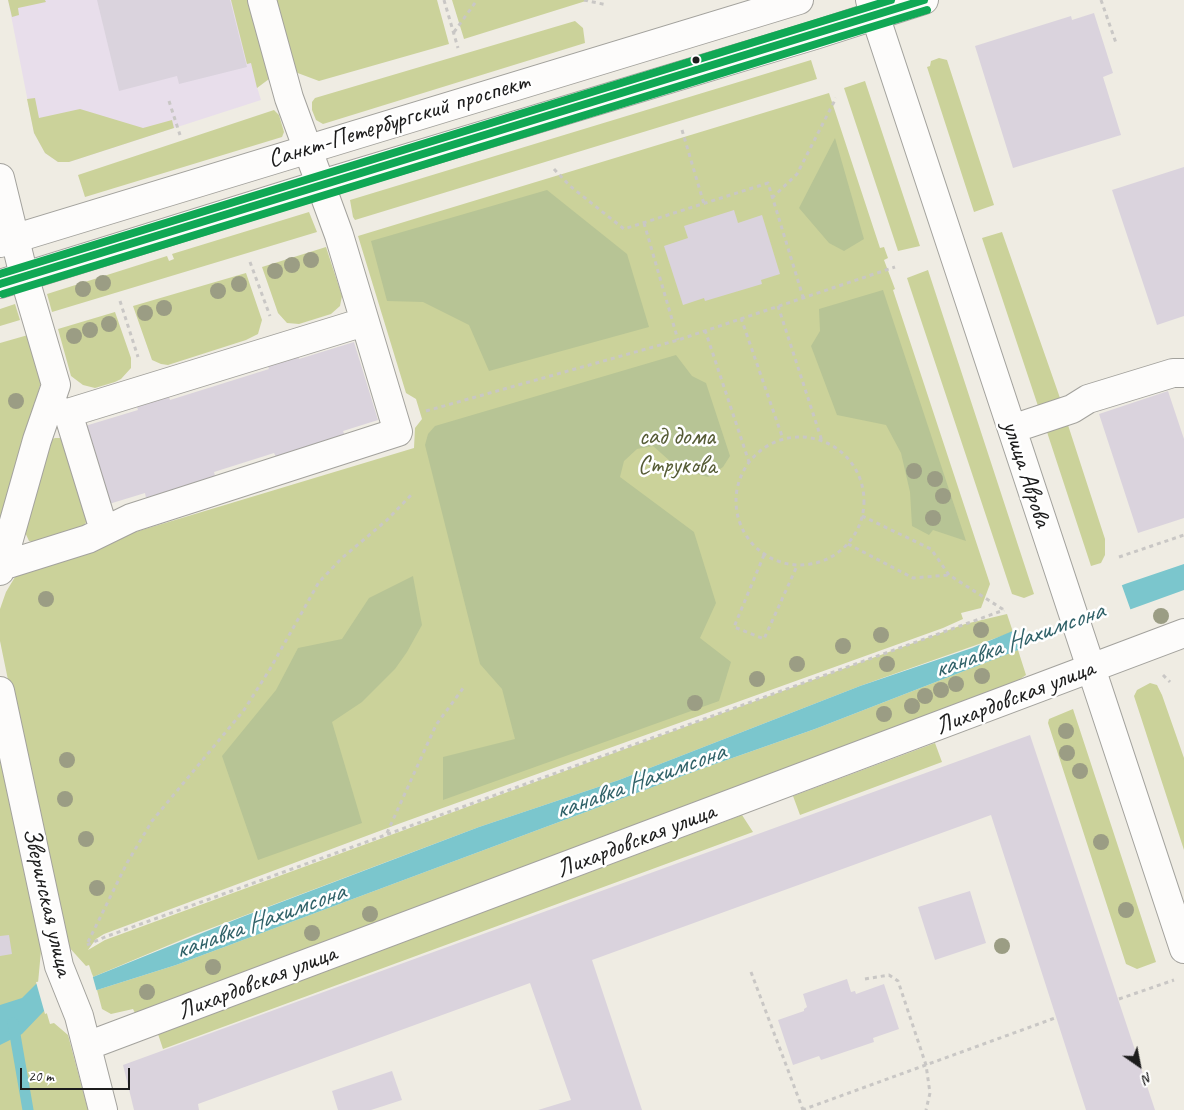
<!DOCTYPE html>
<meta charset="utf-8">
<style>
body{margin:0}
#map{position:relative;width:1184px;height:1110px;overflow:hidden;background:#efece3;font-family:Caveat,sans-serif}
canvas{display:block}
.north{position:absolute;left:1114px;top:1040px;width:50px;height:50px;-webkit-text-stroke:4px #fff;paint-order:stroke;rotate:147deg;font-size:14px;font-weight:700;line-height:20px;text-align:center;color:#1c1c1c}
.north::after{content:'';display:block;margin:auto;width:18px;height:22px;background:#1c1c1c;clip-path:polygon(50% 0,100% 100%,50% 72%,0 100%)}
.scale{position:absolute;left:20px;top:1068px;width:110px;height:22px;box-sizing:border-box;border:2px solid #1c1c1c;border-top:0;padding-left:6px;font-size:15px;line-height:18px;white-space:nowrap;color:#1c1c1c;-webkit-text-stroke:4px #fff;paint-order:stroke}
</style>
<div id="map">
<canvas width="1184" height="1110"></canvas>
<div class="north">N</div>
<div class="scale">20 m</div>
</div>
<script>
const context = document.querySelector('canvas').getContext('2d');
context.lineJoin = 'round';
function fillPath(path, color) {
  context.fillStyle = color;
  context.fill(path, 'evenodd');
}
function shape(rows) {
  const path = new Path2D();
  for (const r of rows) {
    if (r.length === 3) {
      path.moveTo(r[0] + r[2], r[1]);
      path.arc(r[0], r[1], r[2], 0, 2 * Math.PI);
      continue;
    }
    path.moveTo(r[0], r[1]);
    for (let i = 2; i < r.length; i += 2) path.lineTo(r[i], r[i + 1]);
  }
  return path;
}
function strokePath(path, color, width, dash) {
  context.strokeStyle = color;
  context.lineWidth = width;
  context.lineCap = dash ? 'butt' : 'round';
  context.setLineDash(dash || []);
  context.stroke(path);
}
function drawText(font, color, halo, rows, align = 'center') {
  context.font = font + ' Caveat,sans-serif';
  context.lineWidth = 5;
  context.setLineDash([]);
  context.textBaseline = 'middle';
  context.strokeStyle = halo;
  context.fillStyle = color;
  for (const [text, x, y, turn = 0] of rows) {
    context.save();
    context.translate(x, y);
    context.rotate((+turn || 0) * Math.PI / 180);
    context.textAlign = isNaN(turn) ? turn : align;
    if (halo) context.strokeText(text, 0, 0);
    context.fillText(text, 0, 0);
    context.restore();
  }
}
fillPath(shape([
 [8,0,270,0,286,59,257,87,261,100,69,162,58,162,45,153,34,133]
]), '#e8deeb');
fillPath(shape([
 [8,0,45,0,46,2,18,8,19,15,12,17],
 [231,0,250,0,269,71,269,79,257,88,251,63,247,64],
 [270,0,437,0,449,44,319,81,295,72],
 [452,0,589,0,464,39],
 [575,21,583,28,585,43,323,124,316,120,312,110,312,102,315,98],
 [939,58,947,60,994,205,974,212,927,67,930,66,931,61],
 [811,60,817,79,355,220,353,217,350,200],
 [865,81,920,246,898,251,844,88],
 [829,93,880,248,884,247,888,258,884,260,895,289,893,290,990,584,981,608,961,613,963,619,943,628,401,823,104,934,96,939,88,950,105,940,965,624,1007,614,1013,632,860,686,619,780,479,827,193,935,93,977,89,965,86,966,67,945,60,933,0,641,0,609,6,592,15,577,24,569,102,542,414,448,415,428,422,419,416,399,406,393,358,236],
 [35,98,39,118,80,109,143,128,172,120,174,128,69,162,58,162,45,153,34,133,27,99],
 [274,110,279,115,284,132,282,137,85,197,78,175],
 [309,212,317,232,52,312,47,294,167,256,169,261,174,259,172,254],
 [1002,232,1060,398,1038,406,982,238],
 [326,247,342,296,340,306,331,314,299,324,287,323,278,313,262,267],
 [928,270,1034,594,1024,598,1012,594,907,278],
 [246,273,262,320,258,334,246,340,168,365,161,364,152,360,133,306],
 [15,304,20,320,0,326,0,309],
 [115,312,131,358,131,368,121,379,115,382,95,388,83,385,71,376,58,329],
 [28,335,41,382,0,532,0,343],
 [1060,424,1068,425,1105,539,1105,555,1101,563,1091,566,1046,429],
 [55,438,60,438,63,442,87,521,81,529,35,543,29,541,24,530,50,440],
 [1018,650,1026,675,1005,690,135,1013,133,1009,111,1014,102,1009,97,990,176,965,701,769,815,729],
 [1150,683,1157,685,1162,695,1184,758,1184,850,1134,696,1137,690],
 [1073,709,1156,962,1137,969,1126,964,1048,723,1049,719],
 [0,736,42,940,38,983,50,1024,54,1023,68,1035,88,1110,0,1110],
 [935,743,942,762,800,815,793,796],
 [742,815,753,832,163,1049,158,1034]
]), '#cbd29a');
fillPath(shape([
 [835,138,864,239,844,251,829,243,799,208],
 [547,190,627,254,649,327,489,371,469,325,423,302,387,301,371,241],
 [883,290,966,541,933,530,929,535,912,526,910,492,901,453,886,425,837,415,811,346,820,331,819,309],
 [676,355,692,376,706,383,730,456,723,467,708,477,679,469,653,446,637,449,624,461,620,477,694,532,716,603,700,638,731,662,719,701,443,800,443,757,515,739,502,689,480,664,425,445,428,434,435,426],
 [413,576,422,625,407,652,395,669,362,702,332,722,362,823,258,860,222,756,276,690,298,648,342,639,369,598]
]), '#b7c495');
fillPath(shape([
 [1184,564,1184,590,1018,650,815,729,701,769,176,965,97,990,44,1011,22,1034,0,1045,0,1005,22,998,36,984,93,977,242,917,479,827,619,780,860,686,972,648,1125,584]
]), '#7bc6cd');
fillPath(shape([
 [1121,583,1131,611,1020,652,1012,630],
 [92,974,97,992,45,1014,36,982]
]), '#efece3');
strokePath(shape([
 [13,1023,28,1110]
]), '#7bc6cd', 11);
fillPath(shape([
 [97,0,230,0,247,67,179,84,177,76,119,91],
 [1094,13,1113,73,1103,77,1121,135,1013,168,975,46,1071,16,1072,20],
 [1184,167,1184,316,1157,325,1112,190],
 [734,210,738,223,762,215,780,274,761,280,762,284,705,301,704,298,683,305,664,246,688,238,684,226],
 [354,342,378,420,343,431,345,436,276,457,274,453,214,472,215,476,146,498,145,493,109,504,85,426,138,410,136,404,168,394,170,400,269,369,267,364,298,354,299,359],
 [1168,391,1184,439,1184,518,1138,533,1099,414],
 [1030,735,1155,1110,1086,1110,991,815,592,960,642,1110,538,1110,571,1100,530,983,198,1104,199,1110,134,1110,123,1065],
 [970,891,986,943,935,960,918,907],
 [9,935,12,954,0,956,0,936],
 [847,979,851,992,855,991,856,994,884,984,899,1029,873,1038,874,1042,821,1060,819,1056,793,1065,778,1020,804,1011,804,1009,807,1007,803,994],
 [392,1071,402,1100,371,1110,338,1110,332,1091]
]), '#dad3dd');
const minor = shape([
 [870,0,1184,949],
 [0,178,24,276,56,385,37,440,0,571],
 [48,408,68,413,364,322],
 [68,413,104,530],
 [1012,429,1072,409,1088,399,1173,373,1184,373],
 [2,566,88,539,131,518,398,432,339,235,289,98,262,0],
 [0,691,59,966,79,1016,103,1110],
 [87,1046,1184,633]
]);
const major = shape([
 [0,243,799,0],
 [0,284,321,184,815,35,924,0]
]);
strokePath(minor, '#a3a29d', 30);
strokePath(major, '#a3a29d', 30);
strokePath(shape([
 [444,0,458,48],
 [584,0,607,5],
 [1101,0,1116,43],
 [454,32,477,0],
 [169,101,180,135],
 [682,130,704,204],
 [554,169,570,186,624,229,768,183,803,297],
 [772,198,797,174,836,98],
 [644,223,678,340],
 [250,262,270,316],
 [120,301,138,357],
 [778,306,822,441],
 [741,318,783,439],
 [705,330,749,462],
 [426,411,678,340,895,267],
 [800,501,64],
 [862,516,931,549,949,575,1004,610],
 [848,544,913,578,949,575],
 [764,555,734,627,764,639,797,566],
 [1119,557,1184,535],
 [1163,675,1170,682],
 [387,833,436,725,464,687],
 [88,942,127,863,152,821,244,710,270,669,319,582,342,558,387,520,413,493],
 [87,945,105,937,1004,610],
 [751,972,803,1110],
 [865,979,889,975,898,981,926,1065,930,1093,926,1110],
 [1119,999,1174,980],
 [802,1110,1055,1018]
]), '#c9c7c5', 3, [4, 4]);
strokePath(minor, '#fdfcfb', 28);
strokePath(major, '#fdfcfb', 28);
strokePath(shape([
 [0,284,924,0]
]), '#10a855', 8);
strokePath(shape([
 [3,294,927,10]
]), '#10a855', 8);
strokePath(shape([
 [0,274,891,0]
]), '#10a855', 8);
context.fillStyle = '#9b9d84';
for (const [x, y] of [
 [311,260],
 [292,265],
 [275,271],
 [103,283],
 [239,284],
 [83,289],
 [218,291],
 [164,308],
 [145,313],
 [109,324],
 [90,330],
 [74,336],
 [16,401],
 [914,471],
 [935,479],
 [943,496],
 [933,518],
 [46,599],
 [1161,616],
 [981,630],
 [881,635],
 [843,646],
 [797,664],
 [887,664],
 [982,676],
 [757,679],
 [956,684],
 [941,690],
 [925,696],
 [695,703],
 [912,706],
 [884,714],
 [1066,731],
 [1067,753],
 [67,760],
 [1080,771],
 [65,799],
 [86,839],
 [1101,842],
 [97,888],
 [1126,910],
 [370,914],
 [312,933],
 [1002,946],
 [213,967],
 [147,992]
]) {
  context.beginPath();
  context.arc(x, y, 8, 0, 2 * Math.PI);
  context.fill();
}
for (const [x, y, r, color] of [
 [696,60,4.5,"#1c1c1c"]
]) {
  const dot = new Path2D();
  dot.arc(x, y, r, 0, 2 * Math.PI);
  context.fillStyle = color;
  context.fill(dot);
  strokePath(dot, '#fff', 2);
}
drawText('25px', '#1c1c1c', '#fff', [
 ["Санкт-Петербургский проспект",399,121,-17],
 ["улица Аврова",1026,474,72],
 ["Лихардовская улица",1015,698,-21],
 ["Лихардовская улица",636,841,-21],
 ["Зверинская улица",47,902,77],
 ["Лихардовская улица",257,983,-21]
]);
drawText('25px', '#565c36', '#fff', [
 ["сад дома",677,437],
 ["Струкова",677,466]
]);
drawText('italic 26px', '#306168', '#fff', [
 ["канавка Нахимсона",1019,641,-20],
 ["канавка Нахимсона",640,782,-20],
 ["канавка Нахимсона",260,922,-20]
]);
</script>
